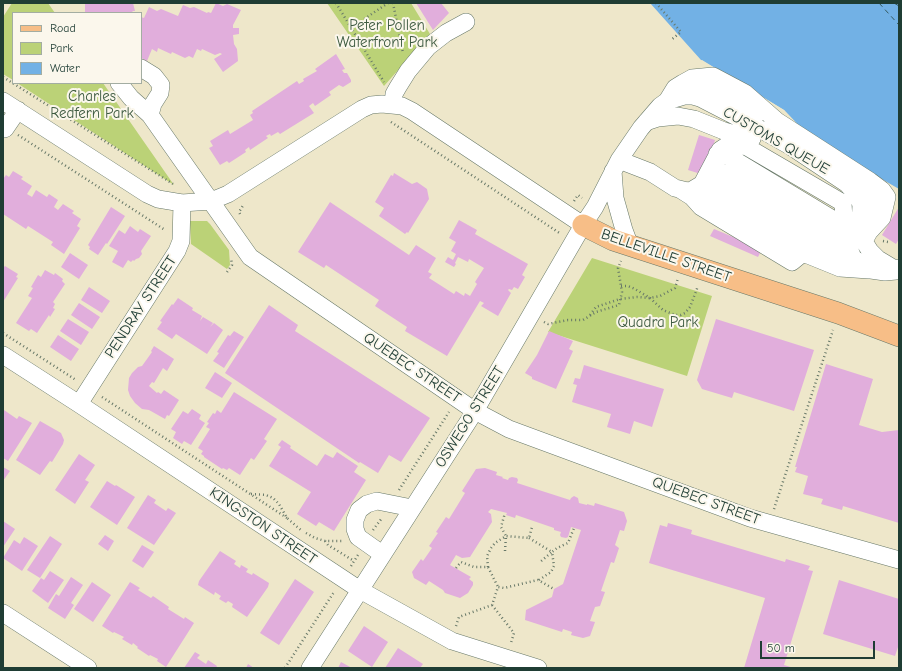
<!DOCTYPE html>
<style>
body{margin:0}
#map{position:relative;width:902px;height:671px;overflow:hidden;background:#eee7ca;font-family:"Comic Neue",sans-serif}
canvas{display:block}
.frame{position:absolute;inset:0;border:4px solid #1f3d34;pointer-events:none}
.legend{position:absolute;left:12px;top:12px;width:130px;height:72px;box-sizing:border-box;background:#fbf7ec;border:1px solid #a3ada2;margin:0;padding:5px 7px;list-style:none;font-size:12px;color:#1f3d34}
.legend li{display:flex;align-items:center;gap:8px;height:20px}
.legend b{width:20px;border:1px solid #a3ada2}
.scale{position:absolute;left:760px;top:641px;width:115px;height:18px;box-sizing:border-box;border:2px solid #1f3d34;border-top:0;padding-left:5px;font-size:12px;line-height:14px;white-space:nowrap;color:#1f3d34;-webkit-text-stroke:3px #fbf7ec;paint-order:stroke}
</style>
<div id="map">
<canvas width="902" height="671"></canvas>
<div class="frame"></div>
<ul class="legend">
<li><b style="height:5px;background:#f7be87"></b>Road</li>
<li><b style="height:11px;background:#bbd277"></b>Park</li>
<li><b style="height:11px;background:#72b1e5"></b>Water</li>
</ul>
<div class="scale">50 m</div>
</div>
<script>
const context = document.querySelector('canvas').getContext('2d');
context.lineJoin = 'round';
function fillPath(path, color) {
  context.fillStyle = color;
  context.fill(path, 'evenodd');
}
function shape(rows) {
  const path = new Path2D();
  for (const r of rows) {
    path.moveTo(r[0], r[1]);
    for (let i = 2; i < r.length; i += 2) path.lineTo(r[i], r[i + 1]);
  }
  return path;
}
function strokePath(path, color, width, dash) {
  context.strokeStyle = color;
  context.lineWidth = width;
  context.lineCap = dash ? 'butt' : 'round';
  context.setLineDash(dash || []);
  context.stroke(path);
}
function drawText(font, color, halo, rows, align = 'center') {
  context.font = font + ' "Comic Neue",sans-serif';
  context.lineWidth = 4;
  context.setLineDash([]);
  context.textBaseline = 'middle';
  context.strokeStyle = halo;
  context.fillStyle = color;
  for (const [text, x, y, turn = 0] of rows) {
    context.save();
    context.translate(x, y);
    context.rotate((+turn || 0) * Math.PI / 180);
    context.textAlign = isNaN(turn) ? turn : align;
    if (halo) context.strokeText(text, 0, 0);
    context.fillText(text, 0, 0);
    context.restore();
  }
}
fillPath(shape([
 [12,3,48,3,55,13,13,13,13,80,3,74,3,17],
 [327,3,411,3,430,34,384,86],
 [17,83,103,83,174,185],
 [190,221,207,221,210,224,229,250,230,265,227,269,191,244],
 [592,258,712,296,687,376,548,332]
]), '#bbd277');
fillPath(shape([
 [650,3,899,3,899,190,804,131,784,110,701,60]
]), '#72b1e5');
fillPath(shape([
 [702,60,784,110,804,131,828,148,899,189,899,192,803,133,783,112,699,61]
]), '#eee7ca');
strokePath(shape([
 [879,3,899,25],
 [894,3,899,6]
]), '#345a60', 1, [5, 4]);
fillPath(shape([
 [85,3,133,3,135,11,132,11,134,13,85,13],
 [216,3,223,6,227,4,241,10,233,25,233,28,239,28,239,34,233,35,234,44,237,49,238,61,223,72,214,59,222,54,220,53,215,55,202,49,201,51,197,49,193,58,189,56,185,58,172,52,171,54,158,48,157,52,152,49,147,61,141,58,141,17,144,18,149,7,157,11,161,9,178,16,183,5,190,8,194,7,207,13,208,12,211,13],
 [416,3,441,3,449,13,433,30],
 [336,54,345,69,342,70,344,73,347,73,351,80,351,82,343,87,339,85,329,92,331,95,315,106,313,103,309,106,314,113,280,134,278,132,271,136,270,134,266,136,268,138,250,150,249,147,245,150,246,152,229,163,227,161,220,165,209,148,213,146,210,141,228,130,230,134,253,120,250,115,253,113,252,111,297,81,299,84,304,81,303,79,317,71,315,69],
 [699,135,715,140,704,175,688,170],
 [13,171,23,177,21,179,32,186,27,194,32,197,36,190,47,197,49,194,58,200,54,207,58,210,63,204,74,211,72,213,81,219,77,226,80,228,64,254,51,245,53,242,28,226,26,229,3,214,3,179,6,175,9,177],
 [394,173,412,184,417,182,427,189,429,199,408,233,407,232,405,234,379,216,384,208,375,202,391,175,393,176],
 [330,202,409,255,416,245,436,258,428,272,432,274,429,278,454,294,456,291,464,296,465,293,470,296,477,284,475,282,484,268,469,259,468,262,458,257,455,263,456,264,454,267,445,262,448,257,453,260,456,254,451,251,456,242,449,238,459,220,477,230,475,234,528,264,522,275,525,277,518,289,514,287,512,290,509,289,508,290,511,293,498,316,481,306,484,303,480,301,447,356,405,331,407,327,375,306,379,300,326,265,324,268,298,252],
 [111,207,125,216,107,244,106,243,98,255,89,249,90,247,88,245],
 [899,207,899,239,896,244,882,235],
 [130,226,138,232,140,229,151,236,141,251,142,254,139,258,136,259,134,261,133,260,131,262,128,260,123,268,112,262,118,251,109,246,119,230,125,234],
 [714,229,762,249,758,257,710,236],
 [70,253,88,265,79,279,61,267],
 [5,266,18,274,16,277,18,278,3,302,3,268],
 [45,270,54,275,55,273,63,279,62,281,65,284,53,302,55,304,53,308,55,309,50,317,49,315,37,333,31,329,29,331,16,323,32,298,28,296,33,288,31,287,38,275,41,277],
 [89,287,110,301,102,313,81,300],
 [178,298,193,308,190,314,192,310,202,316,200,321,203,317,213,323,210,327,214,323,223,330,207,354,176,334,172,339,157,329,162,322,160,321,172,304,173,305],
 [79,303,100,317,92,329,71,315],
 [269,305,298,325,295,331,430,418,401,462,389,455,378,473,360,462,359,463,225,373],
 [68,319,89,332,81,345,60,331],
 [716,319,814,350,794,411,734,392,732,398,702,389,697,380],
 [234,331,244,337,224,368,213,361,219,353,217,352,228,335,230,336],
 [549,331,573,341,569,349,573,351,556,389,532,379,532,377,525,373,537,355],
 [58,335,79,349,71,361,50,347],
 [154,346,174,359,167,371,163,368,154,383,152,382,149,386,157,393,158,392,161,394,164,390,179,400,169,416,167,415,165,419,149,410,142,409,135,403,130,396,128,390,129,378,132,373,138,367,142,366,152,352,151,351],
 [826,364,873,379,859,425,882,432,899,430,899,523,843,506,842,510,821,504,823,499,803,494,808,476,795,472,797,467,795,467],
 [584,365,664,389,652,427,634,421,630,434,607,427,611,414,572,402,577,385,573,384,575,378,580,379],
 [215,372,232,383,222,398,205,388],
 [234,392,277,419,264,439,267,441,254,460,251,458,240,475,229,468,227,470,223,468,222,469,204,457,204,456,201,454,203,451,198,448,210,429,206,427,209,423,207,422,213,413,215,414,217,410,221,413],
 [192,409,201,415,199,419,205,423,191,445,184,441,182,444,173,438,176,432,171,429,183,411,188,414],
 [4,410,17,419,19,416,32,423,8,461,3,458],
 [40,421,61,433,64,440,63,444,52,462,50,461,40,475,16,460],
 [282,440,291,446,290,448,317,466,325,454,333,458,337,452,358,466,354,472,366,480,334,531,319,522,316,526,297,514,311,492,269,466,281,447,278,445],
 [79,454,95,465,85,480,89,482,75,504,55,490],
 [3,467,10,471,3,481],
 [485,468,497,472,496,475,503,477,502,478,508,480,509,478,512,477,517,478,518,480,517,483,570,500,571,498,574,496,578,498,579,503,587,505,587,504,594,506,595,503,624,512,627,521,624,531,620,530,615,545,619,548,614,563,611,562,601,591,605,592,600,606,595,607,590,621,595,622,590,636,583,638,571,635,572,632,563,629,562,632,525,620,526,610,552,597,554,589,563,584,581,530,571,527,568,537,566,538,561,537,560,535,561,532,554,530,554,528,516,515,515,518,506,515,507,513,491,509,488,512,491,514,492,522,470,557,462,558,456,555,450,565,471,577,469,579,473,582,473,585,468,593,460,598,445,593,443,590,429,581,426,585,414,578,412,572,421,559,423,561,432,548,429,546,438,533,436,532,446,517,449,519,465,493,462,491,476,469],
 [107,481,115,486,116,485,135,497,117,525,90,507],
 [148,495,156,500,154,503,166,511,168,508,176,513,154,545,127,528],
 [3,521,15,529,3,547],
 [668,523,692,530,691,534,785,562,786,559,810,566,808,570,813,571,784,665,794,668,744,668,765,598,649,563,660,525,667,527],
 [105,535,114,541,108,551,98,544],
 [50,536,62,544,40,578,27,570],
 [24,537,38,546,22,571,3,558,14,540,20,544],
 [142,545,154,552,143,568,132,561],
 [220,551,236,561,234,564,240,568,241,565,248,569,246,572,252,575,253,573,269,583,268,587,247,617,232,607,233,604,228,601,226,603,219,599,221,596,215,592,214,595,198,585,199,581],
 [50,571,64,580,48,603,32,591,41,578,44,580],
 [71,577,83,585,71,603,74,605,65,619,48,608,56,594,59,596],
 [295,579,314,592,279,645,260,633],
 [839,580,899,599,899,644,895,656,823,634],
 [92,582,111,595,93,622,74,609],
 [130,582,140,588,138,590,151,598,153,596,169,607,168,609,184,619,185,617,194,623,166,667,157,661,158,659,150,655,149,656,137,648,138,647,133,643,132,645,122,639,124,637,114,632,113,633,102,626],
 [364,626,388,642,372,667,348,651],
 [398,648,423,664,420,668,385,668],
 [195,652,200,655,197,658,206,664,208,660,217,666,216,668,184,668],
 [341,662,352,668,338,668],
 [248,664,254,668,246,668]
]), '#e1aedc');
const minor = shape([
 [141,68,154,76,161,85,160,93,153,104,150,115],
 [119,83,131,98,150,115,250,257,475,411,509,429,750,518,899,560],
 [693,91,705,90,719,94,732,101,755,117],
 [3,101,147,194,158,199,182,203,211,201,228,194,362,109,371,105,382,104,402,106,412,111,583,225],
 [667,101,675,88,683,83,692,78,713,76,745,93,777,121,870,181,882,190,887,197,882,218,869,232,864,241],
 [393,105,394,94,398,87,408,71,428,47,446,33,466,22],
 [646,122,658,118,678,116,694,119,724,131,752,139],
 [5,129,18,110],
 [717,154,728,156,844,226],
 [619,160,650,172,675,188,687,191,692,190,702,184,720,150,726,146,734,144,747,147,843,203,845,234,849,248,853,258,871,270,885,272,896,271],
 [710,170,717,170,726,174,849,248],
 [613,171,615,198,624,230,630,246],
 [703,182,707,181,713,182,843,261],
 [854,182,872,196,873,206,870,216,864,227],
 [694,189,698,189,706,194,803,253],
 [681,190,692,197,701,207,792,262,803,253,840,268,869,270],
 [3,355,79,404,360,590,452,641,538,668],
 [79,404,177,251,181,241,182,203],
 [382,554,358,537,355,529,355,520,359,510,367,504,377,501,412,508],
 [3,613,88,668],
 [310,668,475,411,583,225,595,207,619,160,641,128,660,106,667,101,684,96,693,96,700,98,760,129,790,146,847,184,856,194,859,199,861,205,860,226,865,243,870,251,878,259,893,268,899,269]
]);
const major = shape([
 [583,225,613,240,838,313,899,336]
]);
strokePath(minor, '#677868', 18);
strokePath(major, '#677868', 22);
strokePath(shape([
 [336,3,384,82],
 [393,3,403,53],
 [656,3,681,32,671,40],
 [351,28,388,3],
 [3,77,173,184],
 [391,122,561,234],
 [18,135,165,230],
 [574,201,578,195,582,198],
 [240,214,239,212,244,204],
 [883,241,888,242,889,240],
 [227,272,232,265,231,258],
 [621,286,628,286,635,289,650,298,663,310,675,315,681,315,685,313,690,307,698,286],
 [590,315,596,307,620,299,637,297,650,298,660,296,675,288,678,278],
 [544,322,548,324,568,320,583,320,596,312,619,305,622,292,618,268,621,261],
 [3,333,76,380],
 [102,397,287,518],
 [399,490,449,412],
 [251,494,266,495,273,498,279,504,287,518,302,531],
 [774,509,833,330],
 [373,530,382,518],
 [306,533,315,538,325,541,343,541],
 [529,538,552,552,540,562],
 [325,541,328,545,354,561],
 [505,551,506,536,501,527,505,513],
 [351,566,358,555],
 [488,567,487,556,491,548,495,543,506,536,529,538,532,527],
 [456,568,461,562,474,567,488,567,498,587],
 [539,580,551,572,554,566,552,552,557,548,568,543,574,528],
 [492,605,514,633,511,643],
 [456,626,459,617,492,605,498,587,504,588,538,580,554,589],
 [285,668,334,592]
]), '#677868', 2.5, [1, 3]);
strokePath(minor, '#fff', 17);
strokePath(major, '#f7be87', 21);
drawText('15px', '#3e5b41', '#fbf7ec', [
 ["Peter Pollen",387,26],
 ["Waterfront Park",387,43],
 ["Charles",92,97],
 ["Redfern Park",92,114],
 ["Quadra Park",658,323]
]);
drawText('15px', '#1f3d34', '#fbf7ec', [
 ["CUSTOMS QUEUE",776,141,30],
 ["BELLEVILLE STREET",666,256,19],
 ["PENDRAY STREET",141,307,-57],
 ["QUEBEC STREET",412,368,34],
 ["OSWEGO STREET",470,417,-58],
 ["QUEBEC STREET",706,501,20],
 ["KINGSTON STREET",263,526,34]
]);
</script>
